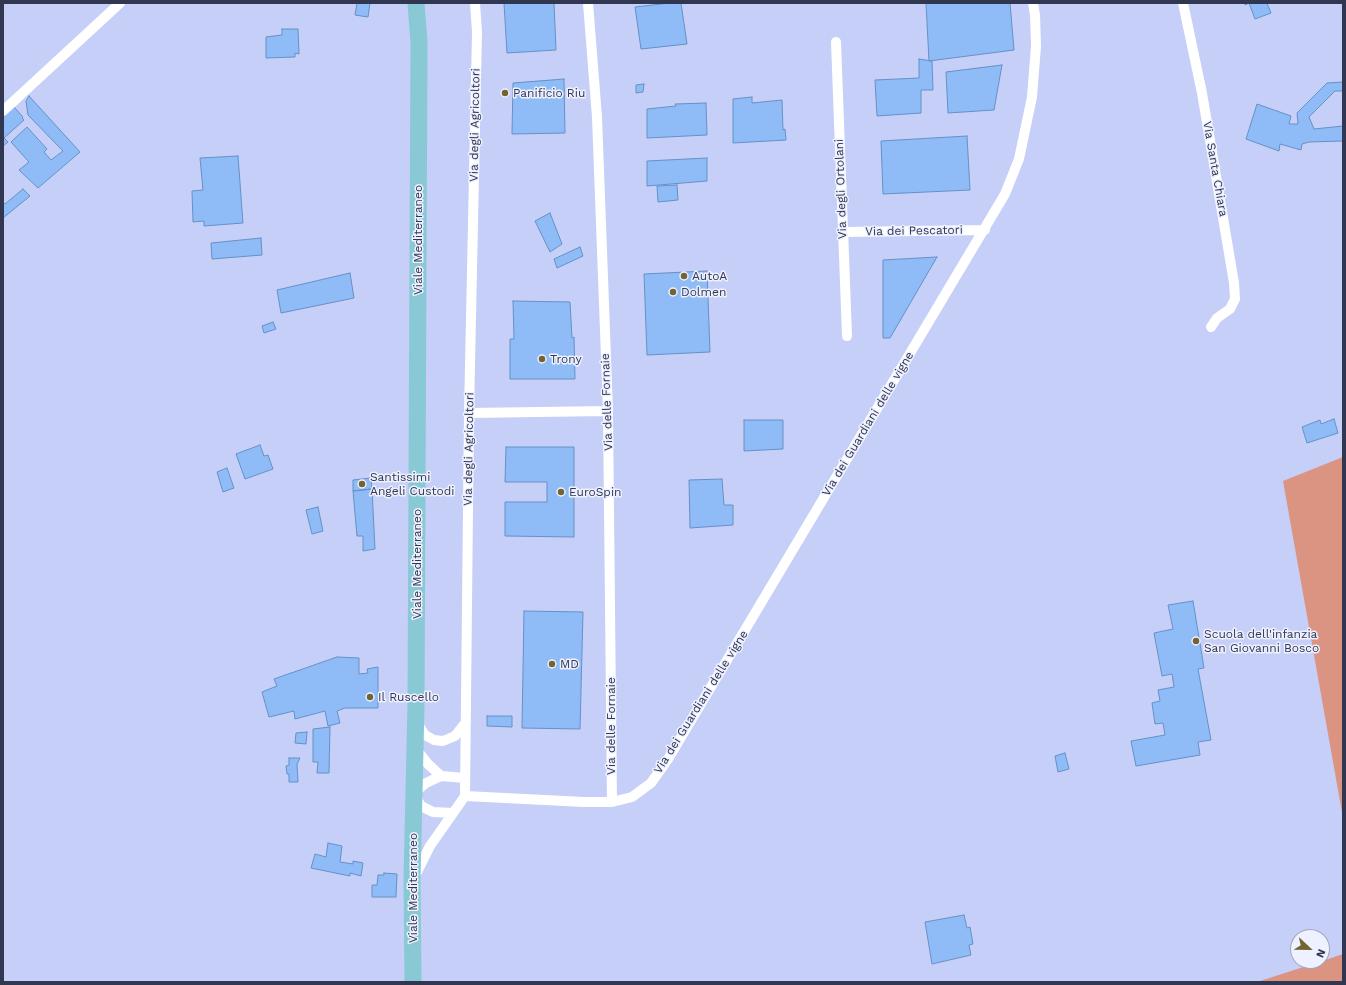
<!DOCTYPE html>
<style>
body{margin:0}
#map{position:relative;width:1346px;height:985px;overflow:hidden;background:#c5cff7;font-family:"Work Sans",sans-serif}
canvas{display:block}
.frame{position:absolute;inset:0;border:4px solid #313651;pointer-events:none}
.north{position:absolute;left:1290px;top:929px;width:40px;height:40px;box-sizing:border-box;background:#eef1ff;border:1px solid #a2a6b9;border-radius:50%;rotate:112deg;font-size:11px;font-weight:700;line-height:16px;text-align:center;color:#313651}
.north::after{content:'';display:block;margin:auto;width:14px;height:18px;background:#736533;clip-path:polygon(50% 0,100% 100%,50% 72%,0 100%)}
</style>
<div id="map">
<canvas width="1346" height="985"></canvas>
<div class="frame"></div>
<div class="north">N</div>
</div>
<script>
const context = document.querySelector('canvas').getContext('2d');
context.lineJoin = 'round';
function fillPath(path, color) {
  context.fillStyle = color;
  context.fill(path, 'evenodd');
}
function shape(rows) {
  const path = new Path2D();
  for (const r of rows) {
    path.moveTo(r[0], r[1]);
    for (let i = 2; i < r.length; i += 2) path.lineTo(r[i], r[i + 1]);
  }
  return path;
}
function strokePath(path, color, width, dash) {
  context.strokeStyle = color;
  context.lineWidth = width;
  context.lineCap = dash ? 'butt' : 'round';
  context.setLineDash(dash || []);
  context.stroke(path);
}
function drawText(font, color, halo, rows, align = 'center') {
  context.font = font + ' "Work Sans",sans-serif';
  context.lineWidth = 3;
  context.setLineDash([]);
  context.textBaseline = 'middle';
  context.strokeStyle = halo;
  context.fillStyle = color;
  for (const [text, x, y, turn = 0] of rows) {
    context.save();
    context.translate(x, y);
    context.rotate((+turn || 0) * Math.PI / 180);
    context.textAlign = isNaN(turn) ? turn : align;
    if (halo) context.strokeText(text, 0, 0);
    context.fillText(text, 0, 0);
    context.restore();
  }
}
fillPath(shape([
 [1343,457,1343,818,1283,481],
 [1343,954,1343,982,1257,982,1322,961]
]), '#db9482');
const building = shape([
 [357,3,370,3,368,17,355,15,357,3],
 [504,3,554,3,556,50,507,53,504,3],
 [670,3,681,3,687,44,641,49,635,7,670,3],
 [926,3,1010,3,1014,50,929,61,926,3],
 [1245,3,1267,3,1271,13,1255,19,1249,3,1245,5,1245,3],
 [282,29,298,29,299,54,295,53,295,57,266,58,266,37,282,35,282,29],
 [919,59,932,61,933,90,921,90,921,113,877,116,875,80,919,78,919,59],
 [1002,65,994,110,948,113,946,72,1002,65],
 [564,79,565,133,512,134,513,83,564,79],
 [1343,82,1343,91,1335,91,1309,117,1314,129,1343,126,1343,141,1309,142,1302,144,1301,150,1280,144,1279,151,1246,139,1257,104,1291,116,1289,124,1298,124,1297,113,1327,83,1343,82],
 [644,84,643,92,636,93,636,85,644,84],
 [29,96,80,152,38,188,19,170,29,162,11,142,27,127,47,149,44,152,51,160,63,151,28,115,26,101,29,96],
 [752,97,752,103,782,100,783,130,785,129,786,140,733,143,733,99,752,97],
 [706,103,707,135,647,138,647,109,676,106,675,104,706,103],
 [14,107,23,117,22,118,24,120,4,138,8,142,3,146,3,117,14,107],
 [967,136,970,190,883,194,881,141,967,136],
 [238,156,243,223,204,226,204,221,193,222,192,191,203,190,200,158,238,156],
 [707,158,707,181,647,186,647,161,707,158],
 [677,185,678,200,658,202,657,186,677,185],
 [23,189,30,196,3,218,3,202,5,204,23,189],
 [550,213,562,244,550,252,535,221,550,213],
 [261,238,262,255,212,259,211,243,261,238],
 [580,247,583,256,557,268,554,259,580,247],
 [937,257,890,338,883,338,883,260,937,257],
 [707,271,710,352,647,355,644,274,707,271],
 [350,273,354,298,281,313,277,290,350,273],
 [513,301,570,302,572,338,574,337,575,379,510,379,510,339,514,339,513,301],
 [273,322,276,329,264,333,262,326,273,322],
 [1334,419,1338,433,1307,443,1302,427,1320,420,1321,424,1334,419],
 [744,420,783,420,783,449,744,451,744,420],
 [260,445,264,456,268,455,273,469,245,479,236,454,260,445],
 [506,447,574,447,574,537,505,536,505,502,547,502,547,482,505,482,506,447],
 [227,468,234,488,223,492,217,472,227,468],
 [371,478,372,489,353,491,353,480,371,478],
 [722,479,724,505,733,505,733,525,690,528,689,480,722,479],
 [372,489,375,549,363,551,363,536,357,536,353,491,372,489],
 [318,507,323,531,312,534,306,510,318,507],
 [1193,601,1204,668,1198,669,1211,740,1198,742,1200,755,1136,766,1131,741,1165,735,1163,723,1155,724,1152,703,1160,701,1158,690,1174,687,1172,674,1162,676,1154,633,1173,629,1168,605,1193,601],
 [524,611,583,612,580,729,522,728,524,611],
 [337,657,359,658,359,674,368,673,367,669,378,667,378,708,345,708,337,711,340,723,328,726,325,711,295,719,294,711,269,717,262,692,277,686,274,679,337,657],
 [487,716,512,716,512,727,487,726,487,716],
 [330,727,329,773,317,773,318,762,313,762,313,729,330,727],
 [307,732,306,744,295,743,296,733,307,732],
 [1065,753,1069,769,1058,772,1055,756,1065,753],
 [289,758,300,758,297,764,298,782,289,782,289,774,287,774,286,766,289,765,289,758],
 [328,843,342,846,340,862,353,864,353,861,363,863,361,876,350,873,350,876,311,868,315,854,326,857,328,843],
 [384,873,397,874,396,897,372,897,372,885,377,885,378,875,384,875,384,873],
 [964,915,967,928,970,927,973,944,969,945,971,955,932,964,925,922,964,915]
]);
fillPath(building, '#8fbcf6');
strokePath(building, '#6690c7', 1);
strokePath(shape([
 [588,3,597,117,608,411,612,802],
 [1183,3,1202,93,1234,283,1235,299,1230,309,1217,318,1211,327],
 [836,42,847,336],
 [3,111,120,3],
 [843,232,985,230],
 [469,413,608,411],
 [417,723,425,735,434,740,443,741,455,736,466,722],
 [415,748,428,764,441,776],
 [465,796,584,802,612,802,632,797,651,783,668,759,1005,194,1019,159,1032,97,1036,46,1035,15,1033,3],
 [453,813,433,812,421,806,414,793,426,783,441,776,465,778],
 [415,876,430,846,465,796,469,413,477,32,475,3]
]), '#fff', 10);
strokePath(shape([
 [413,982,412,880,416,705,419,43,416,3]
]), '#89c8d5', 17);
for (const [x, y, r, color] of [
 [505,93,4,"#736533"],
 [684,276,4,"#736533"],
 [673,292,4,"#736533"],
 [542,359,4,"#736533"],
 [362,484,4,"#736533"],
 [561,492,4,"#736533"],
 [1196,641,4,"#736533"],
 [552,664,4,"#736533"],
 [370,697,4,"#736533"]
]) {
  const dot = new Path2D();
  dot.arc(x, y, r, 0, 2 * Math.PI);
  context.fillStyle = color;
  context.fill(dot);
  strokePath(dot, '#eef1ff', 1.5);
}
drawText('12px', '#313651', '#eef1ff', [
 ["Panificio Riu",513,93],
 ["AutoA",692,276],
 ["Dolmen",681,292],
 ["Trony",550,359],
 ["Santissimi",370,477],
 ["Angeli Custodi",370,491],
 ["EuroSpin",569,492],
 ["Scuola dell'infanzia",1204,634],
 ["San Giovanni Bosco",1204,648],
 ["MD",560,664],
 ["Il Ruscello",378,697]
], 'left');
drawText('12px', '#313651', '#eef1ff', [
 ["Via degli Agricoltori",475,125,-89],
 ["Via Santa Chiara",1215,169,80],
 ["Via degli Ortolani",841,189,-92],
 ["Via dei Pescatori",914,231,-1],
 ["Viale Mediterraneo",418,240,-90],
 ["Via delle Fornaie",607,402,-92],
 ["Via dei Guardiani delle vigne",868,424,-59],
 ["Via degli Agricoltori",469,449,-89],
 ["Viale Mediterraneo",417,564,-90],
 ["Via dei Guardiani delle vigne",701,702,-58],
 ["Via delle Fornaie",611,726,-90],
 ["Viale Mediterraneo",413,888,-90]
]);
</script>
